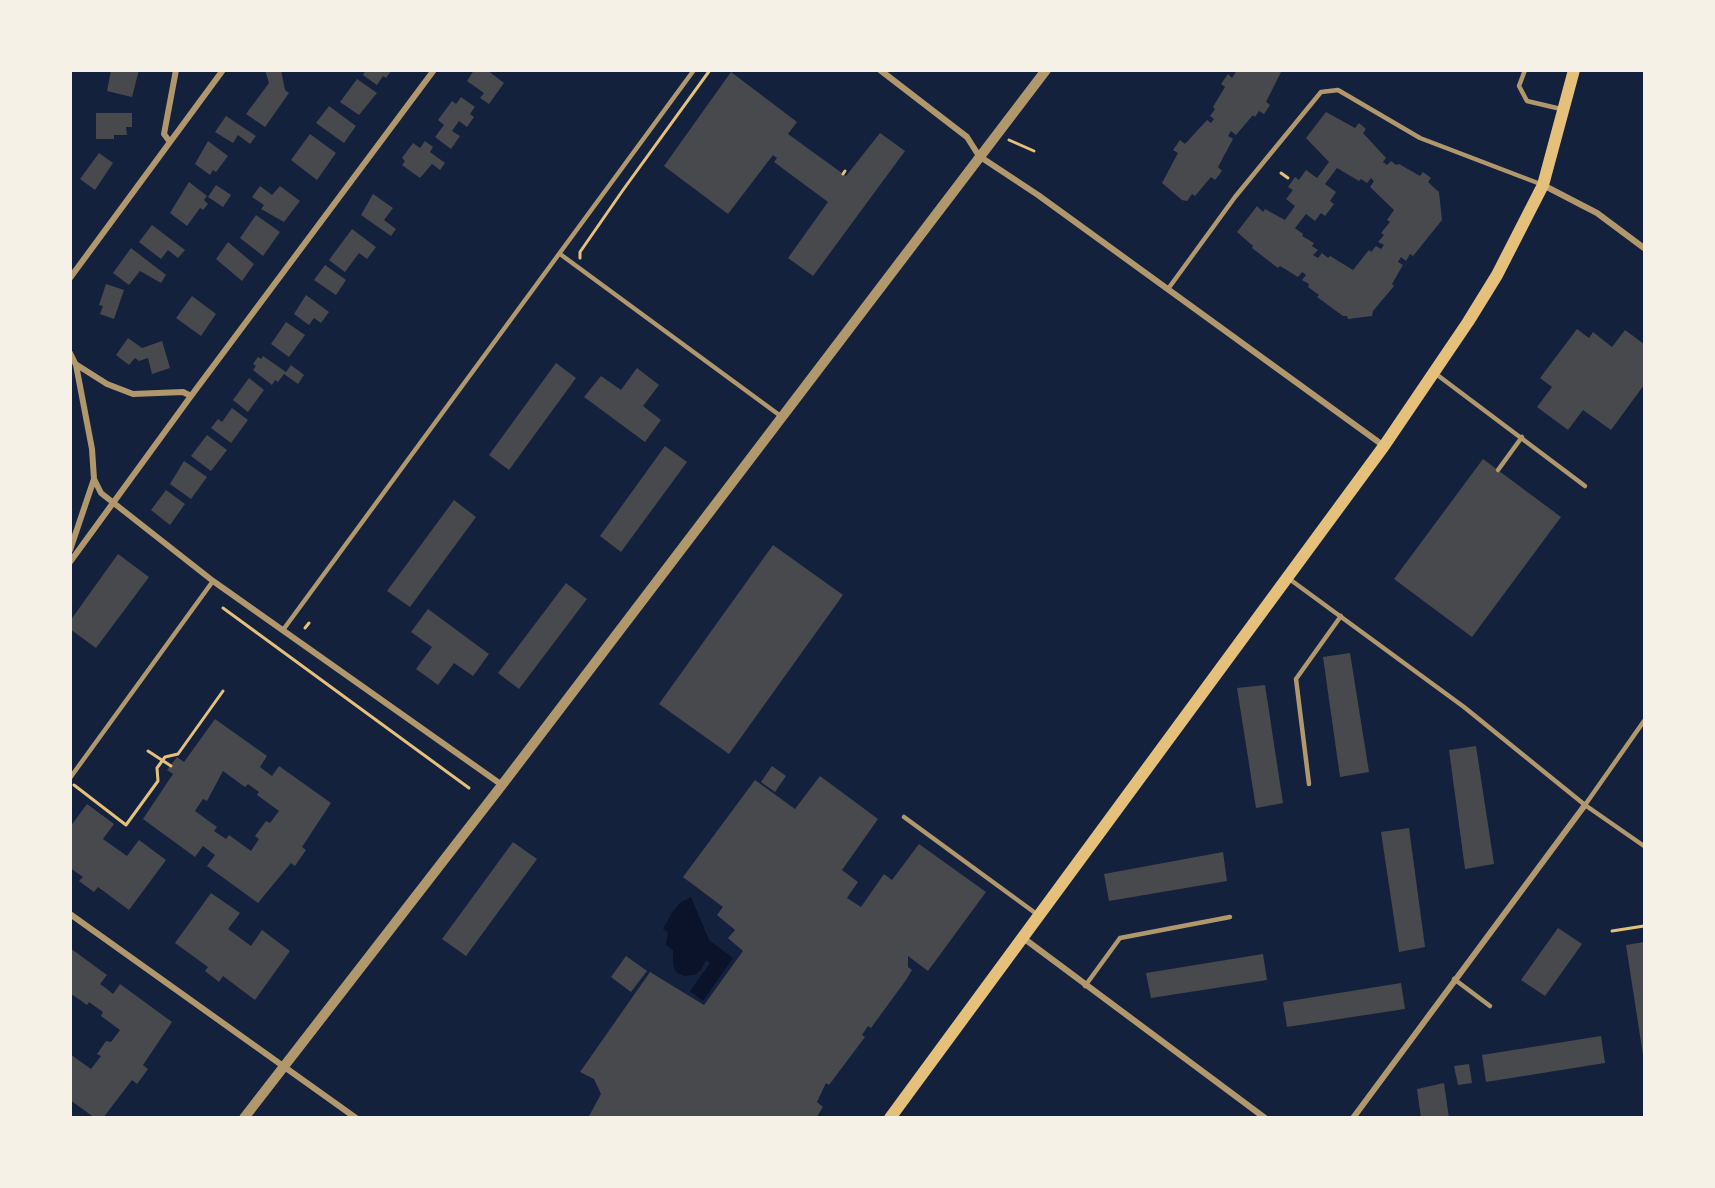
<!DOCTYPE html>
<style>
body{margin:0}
#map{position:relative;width:1715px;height:1188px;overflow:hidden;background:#14213d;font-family:"Exo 2",sans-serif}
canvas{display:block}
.frame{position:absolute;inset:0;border:72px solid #f6f1e7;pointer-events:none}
</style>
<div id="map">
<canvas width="1715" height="1188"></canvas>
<div class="frame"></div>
</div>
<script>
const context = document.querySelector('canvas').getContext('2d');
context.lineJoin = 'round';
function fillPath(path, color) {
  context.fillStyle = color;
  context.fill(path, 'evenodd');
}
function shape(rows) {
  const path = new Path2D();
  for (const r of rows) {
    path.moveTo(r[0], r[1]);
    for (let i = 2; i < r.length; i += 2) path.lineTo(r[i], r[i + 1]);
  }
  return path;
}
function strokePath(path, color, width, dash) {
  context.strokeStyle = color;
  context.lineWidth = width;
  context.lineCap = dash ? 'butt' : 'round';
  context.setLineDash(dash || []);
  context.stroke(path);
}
fillPath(shape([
 [691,897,709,940,733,958,703,1001,690,991,710,963,706,960,701,970,695,975,684,976,676,972,673,964,673,950,666,945,668,932,663,929,673,911,681,902]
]), '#0b132b');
fillPath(shape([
 [111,70,139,70,132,97,107,91],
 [265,70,281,70,285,90,289,93,265,127,246,114,269,83],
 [366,70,392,70,386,78,383,76,377,85,363,75],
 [474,70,487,70,504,83,489,104,480,98,484,93,467,81],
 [1237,70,1281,72,1266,102,1270,105,1264,114,1259,111,1255,117,1253,115,1236,135,1231,131,1228,136,1233,139,1218,167,1222,171,1215,180,1211,177,1195,196,1192,194,1187,201,1182,200,1162,183,1178,153,1173,150,1180,140,1185,144,1207,120,1211,123,1214,119,1210,116,1215,109,1213,107,1225,87,1221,84,1228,74,1232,78],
 [731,72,797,122,788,134,846,176,880,133,905,151,813,276,788,258,828,202,774,162,777,158,773,155,728,214,664,166],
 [357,79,377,93,359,115,340,102],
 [461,97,475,107,470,114,474,117,467,127,459,121,452,131,460,136,451,149,435,137,444,125,438,120,452,101,456,104],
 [329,106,356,126,344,143,316,123],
 [1326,112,1355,128,1359,123,1366,129,1363,133,1386,158,1383,162,1387,165,1391,161,1396,165,1399,164,1420,176,1423,172,1431,178,1428,182,1439,192,1442,220,1413,256,1410,254,1406,261,1401,257,1398,262,1403,265,1392,284,1394,286,1373,311,1372,316,1348,319,1347,316,1343,316,1317,297,1319,295,1308,287,1309,284,1302,280,1306,275,1302,272,1298,277,1280,266,1278,268,1252,248,1253,246,1237,232,1257,206,1263,212,1265,209,1285,220,1295,206,1286,199,1293,190,1288,187,1295,177,1299,180,1306,170,1317,178,1329,162,1306,138],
 [1337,168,1359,181,1361,179,1367,183,1371,178,1374,181,1370,187,1394,210,1387,220,1390,222,1381,233,1384,235,1378,242,1384,245,1381,249,1376,246,1371,252,1369,250,1353,270,1330,256,1328,258,1322,253,1318,258,1313,255,1318,250,1312,246,1314,243,1302,236,1303,234,1295,228,1306,214,1315,221,1321,213,1325,216,1334,204,1330,201,1336,192,1325,184],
 [96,113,132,113,132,127,126,127,127,135,114,135,114,139,96,139],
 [226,116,256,136,250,144,238,135,233,143,215,132],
 [310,134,336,153,317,180,291,160],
 [208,141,228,156,216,172,213,170,210,175,195,164],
 [425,141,433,147,430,152,445,163,440,170,432,164,420,178,402,165,405,161,402,158,413,143,420,148],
 [99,153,113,163,95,190,80,179],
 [189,182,207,196,204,200,208,204,203,210,200,208,187,226,170,213],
 [216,185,231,195,223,207,208,197],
 [260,186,272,195,280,186,300,201,284,222,261,209,264,205,252,197],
 [373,194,393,208,384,220,396,229,391,236,361,215],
 [256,215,280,232,263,256,240,238],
 [152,225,185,250,178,258,168,250,161,259,139,242],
 [352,229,376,247,367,259,359,253,345,272,329,260],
 [228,242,254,264,242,281,216,259],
 [131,248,166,275,161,283,140,271,129,285,113,273],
 [325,265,346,280,336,295,314,280],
 [106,284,124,290,114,319,100,314,103,306,99,305],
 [306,295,329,312,321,323,314,318,309,325,294,314],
 [192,296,216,314,201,336,176,318],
 [286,322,305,335,289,357,271,344],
 [1577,329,1589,338,1593,332,1612,347,1625,330,1644,344,1644,385,1611,430,1583,410,1568,430,1537,407,1552,387,1540,378],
 [128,338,142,348,162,341,170,368,152,374,148,358,139,361,135,358,129,365,116,355],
 [263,356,286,372,291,365,304,375,298,384,284,374,278,382,275,380,272,385,253,370,256,366,253,364,258,357,261,359],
 [556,363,576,378,509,470,489,455],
 [637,368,659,385,643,406,661,420,645,442,584,397,601,376,621,390],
 [249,378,264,390,248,412,233,400],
 [232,408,248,420,231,443,211,428,218,419,222,422],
 [207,435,227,450,211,471,191,456],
 [665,446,687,462,621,552,600,536],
 [1483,459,1561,517,1472,637,1394,579],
 [184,461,207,477,191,499,170,484],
 [166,490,185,504,170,525,151,510],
 [454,500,476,517,410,607,387,591],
 [773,545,843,595,729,754,659,704],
 [118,554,149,577,96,648,70,629,70,621],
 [566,583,587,599,519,689,498,673],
 [428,609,489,654,473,676,454,663,438,685,416,669,432,647,411,632],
 [1350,653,1369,772,1340,777,1323,657],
 [1265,685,1283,803,1256,808,1237,688],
 [215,719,267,756,260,767,272,776,279,766,331,803,302,847,306,850,295,866,291,863,258,903,207,866,215,855,203,846,195,857,143,819,173,774,167,770,177,757,184,762],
 [223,771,245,787,248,784,259,792,257,795,279,811,270,823,266,821,255,836,259,839,251,851,229,835,226,839,214,831,217,827,195,811,203,799,207,801],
 [1476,746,1494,864,1465,869,1449,750],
 [772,766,786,776,775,792,761,782],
 [820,776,878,819,842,870,858,882,847,898,861,907,884,874,892,880,919,844,986,892,928,971,908,956,908,967,912,970,906,980,871,1028,868,1026,862,1035,865,1037,829,1085,826,1083,817,1102,823,1107,816,1118,588,1118,601,1094,594,1079,580,1072,650,972,704,1005,743,951,728,938,735,930,717,915,723,907,683,877,755,780,795,809],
 [87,804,114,824,103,839,127,856,139,840,166,860,129,910,98,887,94,892,79,881,83,877,70,868,70,827],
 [1409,828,1425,947,1399,952,1381,832],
 [513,842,537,859,466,956,442,939],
 [1223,852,1227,881,1109,901,1104,874],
 [211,893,240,913,228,929,251,946,262,930,290,951,255,1000,223,976,219,982,205,971,208,967,175,943],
 [1558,928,1582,944,1545,996,1521,980],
 [1644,942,1644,1055,1643,1055,1626,945],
 [70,948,107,975,100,984,107,989,113,994,120,984,172,1022,143,1065,148,1069,137,1084,132,1080,103,1118,95,1118,70,1100,70,1054,91,1069,101,1056,97,1054,106,1041,111,1042,120,1030,101,1016,103,1012,89,1002,87,1005,70,993],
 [1263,954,1267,980,1151,998,1146,973],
 [626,956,647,971,631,992,611,977],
 [1401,983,1405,1009,1287,1027,1283,1002],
 [1601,1036,1605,1063,1486,1082,1482,1055],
 [1469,1064,1472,1083,1458,1085,1454,1066],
 [1444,1083,1449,1118,1421,1118,1417,1089]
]), '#48494c');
strokePath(shape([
 [1009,140,1034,151],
 [1281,173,1288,178],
 [843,174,845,171],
 [580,258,580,252,623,190,710,70],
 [223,608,469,788],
 [305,628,309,623],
 [148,751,171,766],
 [74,785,126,825,158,781,157,768,165,757,178,754,223,691],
 [1612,931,1644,926]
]), '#e5c07b', 3);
strokePath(shape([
 [1525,70,1519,86,1527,101,1561,109],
 [560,254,782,417],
 [1168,289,1235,197,1321,92,1338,90,1420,138,1543,185],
 [1436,374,1585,486],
 [1498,470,1522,437],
 [1288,578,1464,707,1585,805,1644,846],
 [283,630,694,70],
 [70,778,213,581],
 [1309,784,1296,679,1341,616],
 [1585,805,1644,721],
 [904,817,1038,915],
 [1454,979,1490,1006],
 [1085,986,1120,938,1230,917]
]), '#b1986c', 4.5);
strokePath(shape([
 [880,70,967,137,979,156,1038,195,1384,446],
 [170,142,164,134,176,70],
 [1543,185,1597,213,1644,248],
 [70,278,223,70],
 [70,353,76,365,92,449,94,479,101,493,213,581,502,785],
 [77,365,107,384,133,394,183,392,191,396],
 [70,550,94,479],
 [70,562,191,396,434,70],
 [70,914,356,1118],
 [1022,937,1265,1118],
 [1353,1118,1585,805]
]), '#b1986c', 6);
strokePath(shape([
 [244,1118,502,785,1046,70]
]), '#b1986c', 10);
strokePath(shape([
 [890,1118,1384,446,1468,322,1497,275,1543,185,1574,70]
]), '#e5c07b', 12);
</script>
